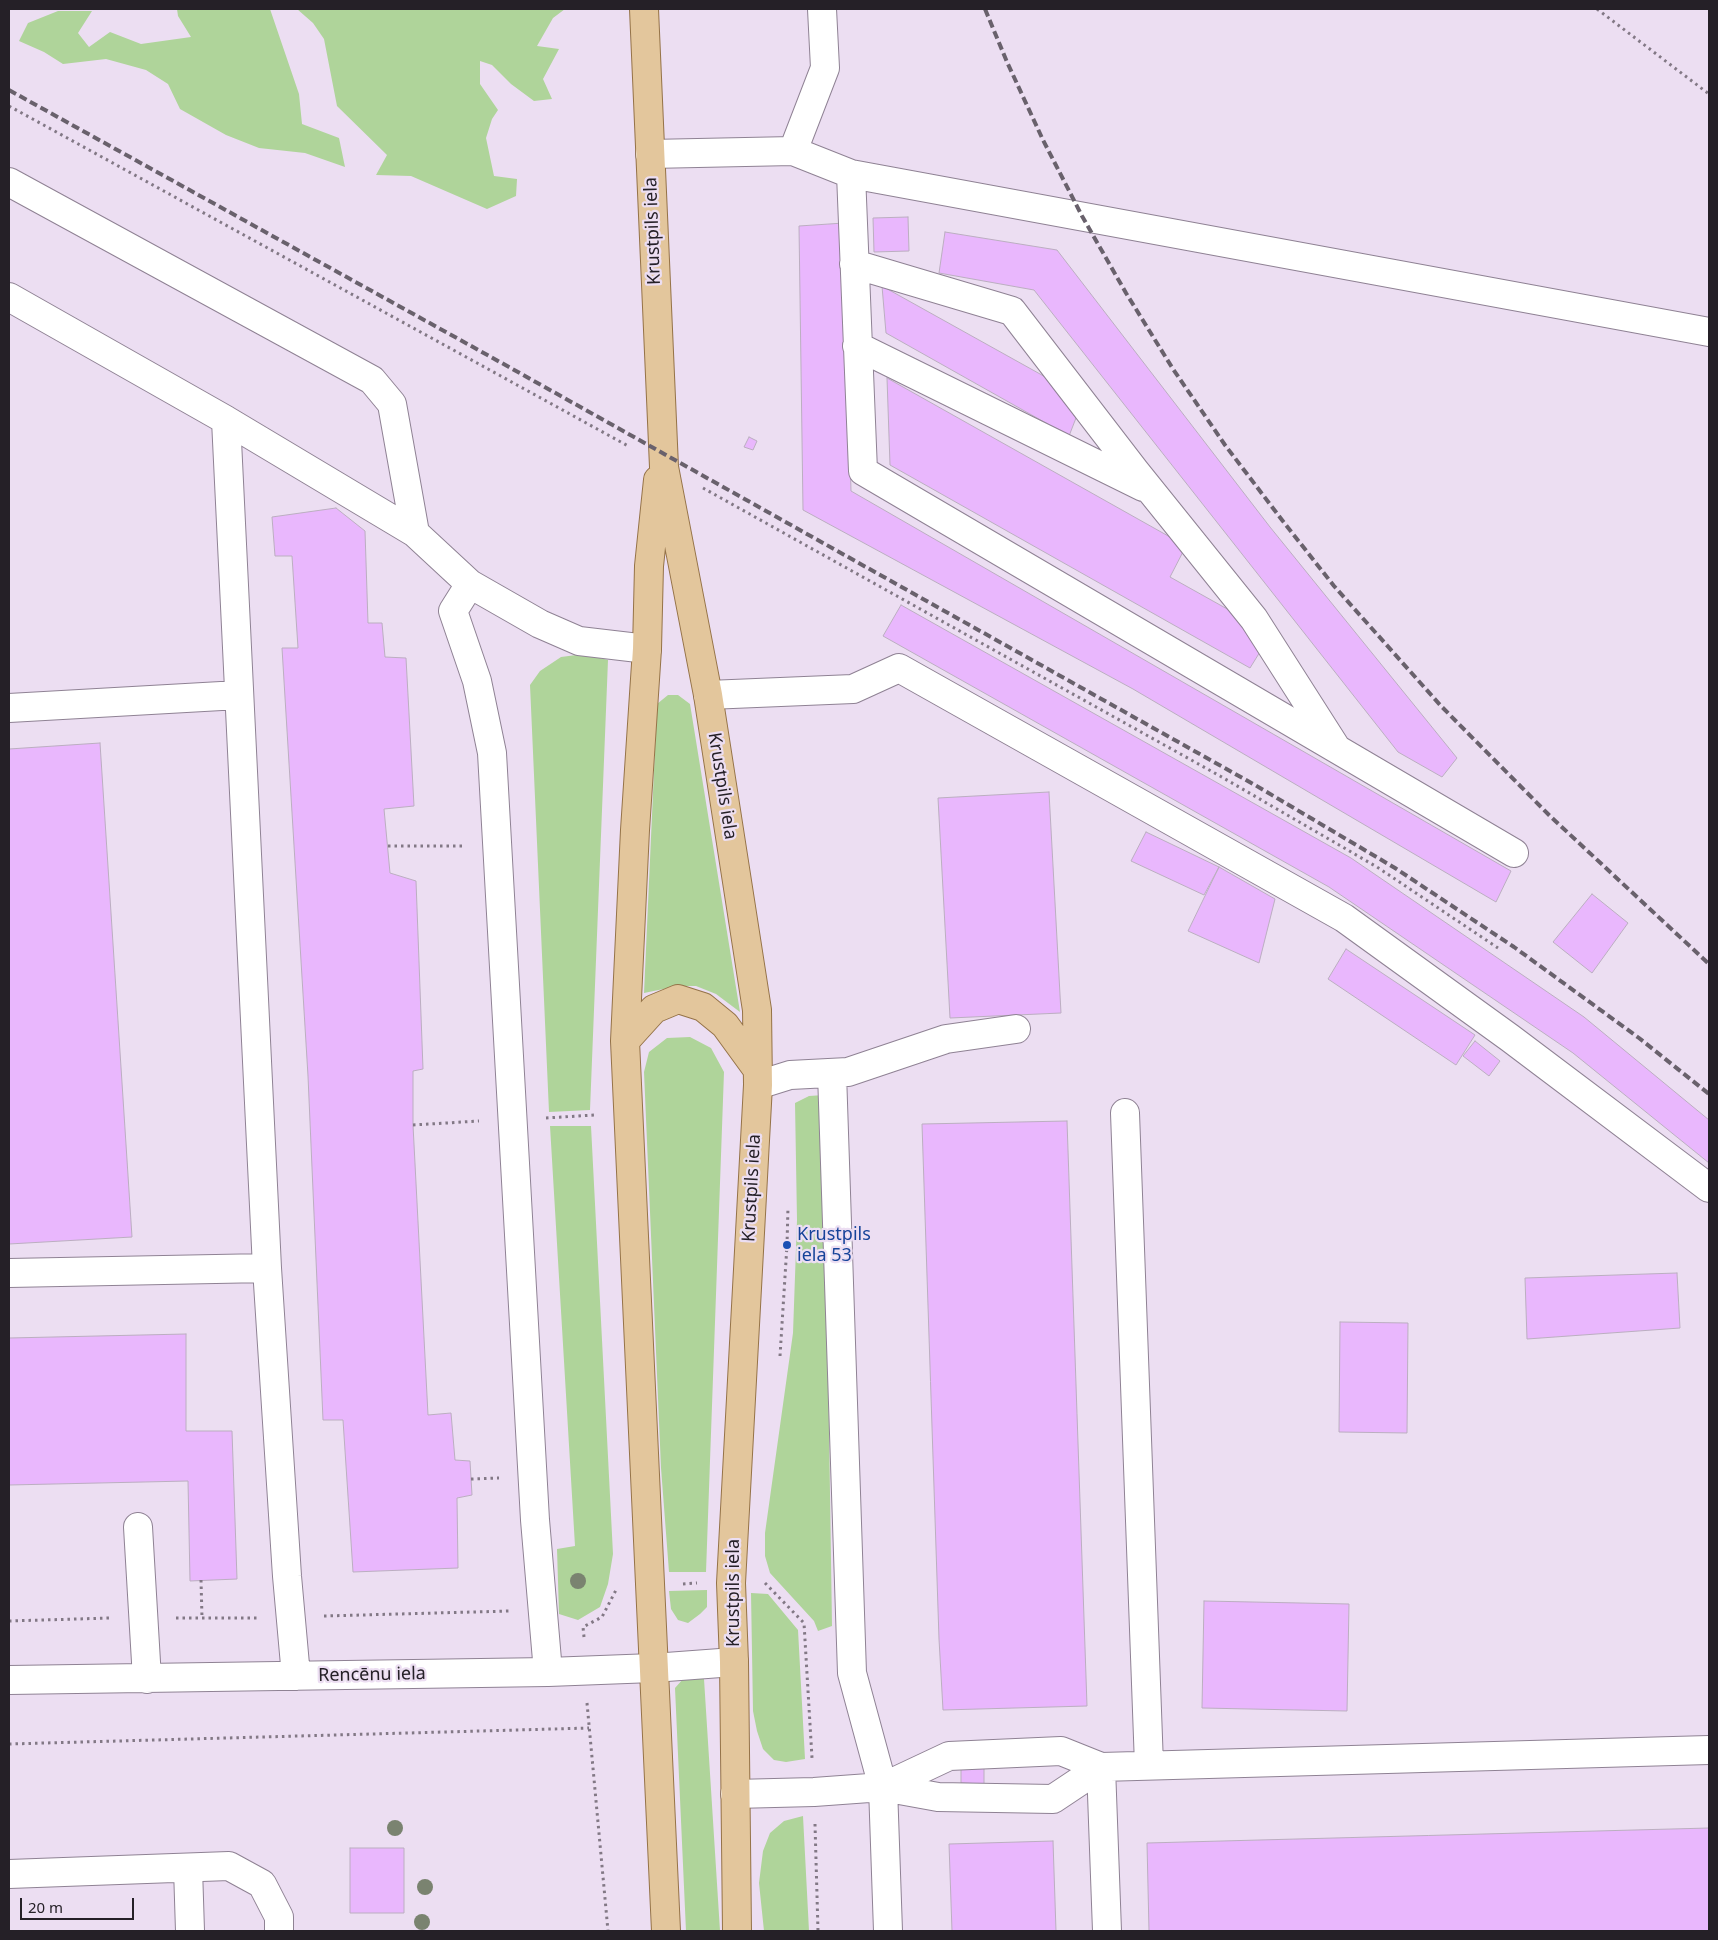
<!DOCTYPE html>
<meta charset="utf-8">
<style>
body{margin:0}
#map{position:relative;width:1718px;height:1940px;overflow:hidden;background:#ecdef2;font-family:"Noto Sans",sans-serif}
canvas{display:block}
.frame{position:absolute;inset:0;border:10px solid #252027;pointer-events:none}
.scale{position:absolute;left:20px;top:1898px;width:114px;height:22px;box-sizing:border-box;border:2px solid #252027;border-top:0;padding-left:6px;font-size:15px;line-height:18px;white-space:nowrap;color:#252027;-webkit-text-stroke:4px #ecdef2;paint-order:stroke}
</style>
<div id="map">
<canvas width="1718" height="1940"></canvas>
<div class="frame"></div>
<div class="scale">20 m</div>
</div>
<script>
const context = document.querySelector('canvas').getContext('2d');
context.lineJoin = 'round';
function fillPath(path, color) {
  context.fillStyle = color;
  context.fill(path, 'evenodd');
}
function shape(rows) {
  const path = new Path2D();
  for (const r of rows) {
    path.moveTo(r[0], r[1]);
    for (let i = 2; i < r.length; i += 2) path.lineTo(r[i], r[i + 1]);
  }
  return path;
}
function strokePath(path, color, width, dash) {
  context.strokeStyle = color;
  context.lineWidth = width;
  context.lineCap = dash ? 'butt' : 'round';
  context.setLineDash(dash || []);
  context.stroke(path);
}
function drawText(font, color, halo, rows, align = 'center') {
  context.font = font + ' "Noto Sans",sans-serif';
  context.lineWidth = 4.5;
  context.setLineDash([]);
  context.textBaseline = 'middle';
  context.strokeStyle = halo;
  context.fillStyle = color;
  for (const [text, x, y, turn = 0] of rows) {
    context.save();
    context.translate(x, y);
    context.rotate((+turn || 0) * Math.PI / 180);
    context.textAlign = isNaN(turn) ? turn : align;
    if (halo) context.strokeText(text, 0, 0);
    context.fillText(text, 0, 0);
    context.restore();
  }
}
fillPath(shape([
 [177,9,270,9,299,94,302,124,339,138,345,167,305,153,259,148,226,135,180,109,168,84,146,70,106,59,63,64,44,52,19,41,28,23,58,11,92,11,78,33,89,47,110,32,141,44,191,37,178,16],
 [297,9,565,9,553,18,537,46,559,49,543,79,552,99,534,101,511,84,492,65,480,61,480,84,498,110,492,119,486,138,494,176,517,179,516,196,487,209,411,176,376,175,387,155,337,106,324,39,313,23],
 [584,654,608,660,590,1110,549,1112,530,685,540,671,561,657],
 [668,695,678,695,690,704,740,1012,716,994,696,986,678,986,644,993,657,704],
 [690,1037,711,1048,724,1072,706,1572,669,1572,661,1468,644,1072,649,1052,667,1038],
 [824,1095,832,1626,818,1631,814,1621,770,1573,765,1556,765,1533,793,1333,797,1220,795,1103,809,1096],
 [550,1126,591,1126,613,1554,608,1584,600,1607,578,1620,559,1614,557,1549,575,1546],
 [707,1590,707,1607,700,1614,688,1623,678,1620,671,1609,669,1591],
 [751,1593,768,1594,798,1630,805,1759,786,1762,774,1760,763,1749,757,1731,753,1711],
 [695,1671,704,1679,720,1931,686,1931,675,1688,683,1679],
 [803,1816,809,1931,764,1931,759,1883,763,1851,770,1833,784,1821]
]), '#afd49a');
const building = shape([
 [908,217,909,251,874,252,873,218,908,217],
 [844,223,851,491,1511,871,1496,902,1133,689,803,510,799,226,844,223],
 [945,232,1057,250,1270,527,1457,758,1442,777,1398,752,1034,290,939,273,945,232],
 [882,286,1049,379,1076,418,1069,436,886,333,882,286],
 [887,378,1186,546,1170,577,1229,610,1263,647,1250,668,890,465,887,378],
 [749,437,757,441,753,450,744,447,749,437],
 [336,508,365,531,368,623,382,623,385,657,406,658,414,806,384,809,390,873,416,881,423,1069,413,1071,413,1125,428,1415,451,1413,455,1460,470,1461,472,1495,457,1498,458,1568,353,1572,343,1420,323,1420,308,1076,282,648,298,648,292,556,275,556,272,517,336,508],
 [901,605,1351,858,1584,1017,1709,1120,1709,1163,1573,1053,1329,887,883,636,901,605],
 [100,743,132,1237,9,1244,9,749,100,743],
 [1049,792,1061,1013,950,1018,938,798,1049,792],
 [1146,832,1219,867,1204,895,1131,861,1146,832],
 [1219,867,1275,899,1259,963,1188,931,1219,867],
 [1592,894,1628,923,1592,973,1553,942,1592,894],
 [1346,949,1475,1035,1456,1065,1328,979,1346,949],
 [1475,1041,1500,1061,1489,1076,1463,1056,1475,1041],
 [1067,1121,1087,1706,943,1710,939,1639,922,1124,1067,1121],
 [1677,1273,1680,1328,1527,1339,1525,1278,1677,1273],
 [1340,1322,1408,1323,1407,1433,1339,1432,1340,1322],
 [186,1334,186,1431,232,1431,237,1579,190,1581,188,1481,9,1485,9,1338,186,1334],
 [1204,1601,1349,1604,1347,1711,1202,1708,1204,1601],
 [961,1767,984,1768,984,1784,961,1783,961,1767],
 [1709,1828,1709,1931,1149,1931,1147,1843,1709,1828],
 [1053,1841,1056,1931,952,1931,949,1844,1053,1841],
 [350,1848,404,1848,404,1913,350,1913,350,1848]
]);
fillPath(building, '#e9b7fd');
strokePath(building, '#bbaec0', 1);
const minor = shape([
 [793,151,825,68,822,9],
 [650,154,793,151,851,174,1709,332],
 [851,174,863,471,1514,853],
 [9,182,372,380,392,404,415,533],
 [854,264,1012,311,1135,471,1254,619,1335,746],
 [9,297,226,420,267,1268,287,1576,296,1676],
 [857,346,1143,487],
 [226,420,415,533,470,584],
 [708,695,853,689,899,668,1344,918,1510,1038,1709,1188],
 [9,708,239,695],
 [832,1073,852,1673,883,1787,888,1931],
 [758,1085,790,1075,848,1072,946,1039,1016,1029],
 [1125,1113,1149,1765],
 [9,1273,267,1268],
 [138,1527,147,1679],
 [548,1672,535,1520,492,753,477,681,453,611,470,584,540,624,579,641,647,649],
 [9,1680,548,1672,653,1668,734,1662],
 [883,1787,949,1756,1061,1751,1101,1767],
 [735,1794,814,1792,883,1787,938,1797,1053,1799,1101,1767],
 [188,1868,190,1931],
 [9,1874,229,1866,262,1884,279,1917,279,1931],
 [1107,1931,1101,1767,1709,1750]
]);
const major = shape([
 [644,9,664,467,708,695,757,1010,758,1085,731,1583,734,1662,737,1931],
 [658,480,649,566,647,649,635,830,625,1041,666,1931],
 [625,1041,654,1009,678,999,703,1007,725,1025,757,1069]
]);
strokePath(minor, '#8f8294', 30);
strokePath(major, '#957348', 30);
strokePath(shape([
 [1597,9,1709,94],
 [9,106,630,447],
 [703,488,1220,776,1377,867,1498,948],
 [388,846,462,846],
 [546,1118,594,1115],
 [413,1125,479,1121],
 [780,1356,787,1245,788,1207],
 [471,1479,499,1478],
 [201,1580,202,1618],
 [765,1583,804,1623,812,1758],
 [683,1584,697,1583],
 [324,1616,510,1611],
 [176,1618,257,1618],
 [9,1621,110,1618],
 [584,1637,583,1627,602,1617,616,1590],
 [587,1703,608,1931],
 [9,1744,589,1728],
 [815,1824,818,1931]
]), '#827885', 3, [2.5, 4]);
strokePath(minor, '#fff', 28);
strokePath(major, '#e3c69c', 28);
strokePath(shape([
 [985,9,1007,62,1043,140,1082,216,1126,293,1173,369,1225,445,1282,520,1334,586,1441,706,1550,816,1709,964],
 [9,90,509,367,1255,785,1395,868,1514,947,1639,1038,1709,1094]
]), '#69616c', 4, [8, 4]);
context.fillStyle = '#7a8370';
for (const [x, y] of [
 [578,1581],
 [395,1828],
 [425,1887],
 [422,1922]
]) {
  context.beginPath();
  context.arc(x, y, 8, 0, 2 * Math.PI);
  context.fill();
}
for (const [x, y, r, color] of [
 [787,1245,5,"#1a4fb4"]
]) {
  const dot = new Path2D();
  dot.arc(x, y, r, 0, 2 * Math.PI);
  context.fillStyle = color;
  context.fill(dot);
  strokePath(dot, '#ecdef2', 2);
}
drawText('18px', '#252027', '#ecdef2', [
 ["Krustpils iela",653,231,-92],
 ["Krustpils iela",722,786,81],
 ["Krustpils iela",752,1188,-87],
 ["Krustpils iela",734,1593,-90],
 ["Rencēnu iela",372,1675,-1]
]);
drawText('18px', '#164399', '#ecdef2', [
 ["Krustpils",797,1235],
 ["iela 53",797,1256]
], 'left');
</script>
